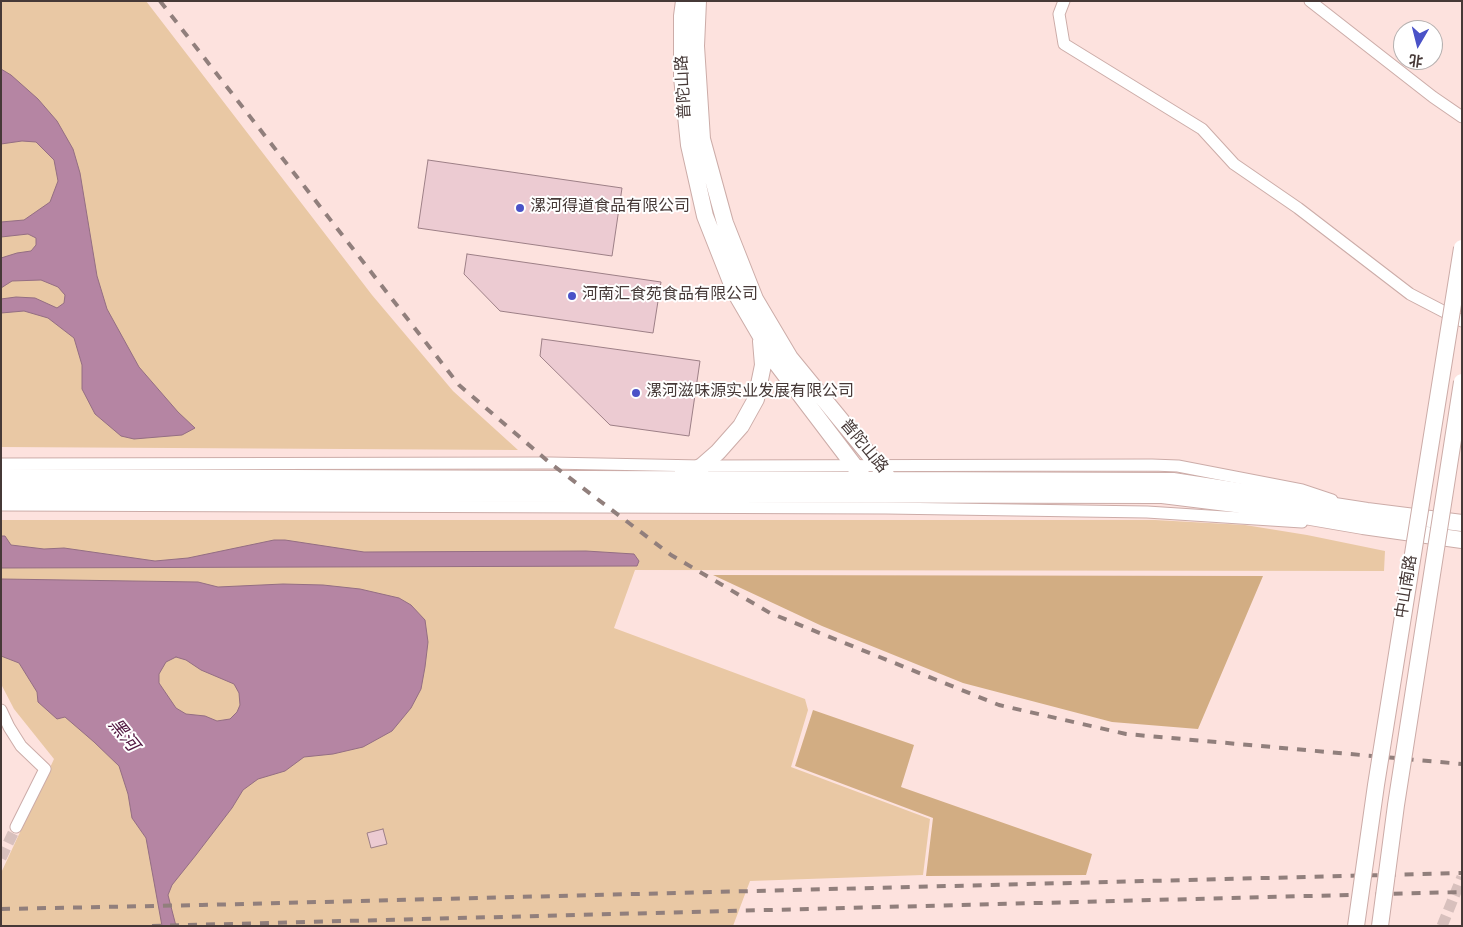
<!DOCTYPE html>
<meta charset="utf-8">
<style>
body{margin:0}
#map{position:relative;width:1463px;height:927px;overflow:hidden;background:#fde2de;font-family:Overpass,"Noto Sans SC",sans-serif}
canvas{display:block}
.frame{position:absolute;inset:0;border:2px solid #463937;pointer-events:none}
.north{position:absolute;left:1393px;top:20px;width:50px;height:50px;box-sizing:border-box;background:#fff;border:1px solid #b5b0af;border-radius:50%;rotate:188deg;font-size:14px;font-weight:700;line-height:20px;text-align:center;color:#463937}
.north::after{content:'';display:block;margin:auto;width:18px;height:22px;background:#4a52c7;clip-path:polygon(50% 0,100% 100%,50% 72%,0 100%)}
</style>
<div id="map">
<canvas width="1463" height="927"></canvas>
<div class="frame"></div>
<div class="north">北</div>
</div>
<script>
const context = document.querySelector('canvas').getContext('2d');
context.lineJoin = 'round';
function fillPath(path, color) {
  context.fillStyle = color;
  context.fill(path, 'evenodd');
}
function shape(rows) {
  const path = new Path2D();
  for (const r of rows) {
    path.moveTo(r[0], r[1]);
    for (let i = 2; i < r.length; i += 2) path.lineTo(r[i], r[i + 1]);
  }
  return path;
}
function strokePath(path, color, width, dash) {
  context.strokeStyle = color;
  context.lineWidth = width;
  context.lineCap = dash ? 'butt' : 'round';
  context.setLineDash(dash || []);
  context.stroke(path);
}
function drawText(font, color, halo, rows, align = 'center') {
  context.font = font + ' Overpass,"Noto Sans SC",sans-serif';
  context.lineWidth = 4;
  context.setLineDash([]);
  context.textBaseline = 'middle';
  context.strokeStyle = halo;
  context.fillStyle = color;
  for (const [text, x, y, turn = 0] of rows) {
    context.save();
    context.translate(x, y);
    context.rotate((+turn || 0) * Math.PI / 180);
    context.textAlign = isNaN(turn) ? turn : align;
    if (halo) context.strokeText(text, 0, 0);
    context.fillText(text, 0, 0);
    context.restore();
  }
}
fillPath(shape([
 [1,1,146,1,372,295,453,391,518,450,1,447],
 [1,520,1155,520,1245,525,1307,535,1385,551,1384,571,635,570,614,628,805,699,808,710,791,767,930,819,923,875,750,881,733,926,1,926,1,873,54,759,14,709,1,684]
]), '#e9c8a4');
fillPath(shape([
 [713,575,1263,576,1198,729,1112,722,963,683,822,626],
 [813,710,914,745,901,787,1092,854,1086,875,926,876,933,818,795,766]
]), '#d2ad83');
const water = shape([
 [1,69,11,75,38,99,57,121,73,149,80,173,97,276,107,309,139,367,178,412,195,428,182,435,134,439,121,436,95,414,82,389,82,365,74,338,48,318,24,311,1,313,1,299,16,297,35,298,57,308,64,303,65,295,58,287,41,280,12,281,1,288,1,258,17,253,31,251,36,245,36,238,28,234,1,237,1,222,24,220,50,202,58,181,54,160,36,142,22,141,1,144,1,69],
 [1,536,5,536,11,545,44,549,64,548,155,561,188,558,274,540,285,540,364,552,586,551,634,554,639,561,637,566,1,568,1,536],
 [1,579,198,582,218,587,283,584,323,585,360,589,399,598,411,605,425,620,428,642,425,667,421,689,411,708,392,731,363,747,333,754,304,757,285,771,258,779,243,790,232,808,196,855,172,885,168,895,176,926,162,926,146,838,132,818,128,794,119,766,94,742,65,717,57,719,38,702,37,692,19,663,1,656,1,579],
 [176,657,186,660,201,670,234,684,239,693,240,705,237,712,230,719,217,721,205,716,186,714,176,708,159,683,159,674,166,662,176,657]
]);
fillPath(water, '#b585a3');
strokePath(water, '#946e83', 1);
const building = shape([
 [428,160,622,188,612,256,418,228,428,160],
 [467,254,661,282,653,333,500,311,464,274,467,254],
 [542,339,700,361,689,436,610,425,540,356,542,339],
 [383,829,387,844,371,848,367,833,383,829]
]);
fillPath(building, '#eccbd2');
strokePath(building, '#9d7f86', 1);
strokePath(shape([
 [1,858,16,827],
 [1442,926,1462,877]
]), '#d8c0bd', 11, [11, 5.5]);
const street = shape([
 [1064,1,1059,14,1064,44,1202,129,1234,164,1298,208,1410,294,1462,321],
 [1310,1,1433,97,1462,117],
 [1,464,550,463,702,466,1152,465,1178,466,1302,490,1332,500],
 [1,505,886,508,1147,512,1302,522],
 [1,710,9,727,21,746,45,769,16,827]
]);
const secondary = shape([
 [684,1,682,16,682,77,689,145,705,216,735,292,777,364,865,480,872,485],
 [698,1,696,46,702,139,725,223,755,299,790,358,890,480,888,487],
 [1,477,1173,481,1367,511,1462,523],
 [676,480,702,466,718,452,741,426,756,399,763,365,761,341],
 [1,493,1162,495,1235,504,1363,526,1462,540]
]);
strokePath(street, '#ccaca8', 13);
strokePath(secondary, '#ccaca8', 18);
strokePath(street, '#fff', 11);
strokePath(secondary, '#fff', 16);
strokePath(shape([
 [160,1,459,385,550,463,671,555,770,613,999,705,1126,734,1462,764],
 [1,909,202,905,1462,873],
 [152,926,1462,892]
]), '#917f7c', 4, [9, 9]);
const secondaryBridge = shape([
 [1356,926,1376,785,1462,248],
 [1380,926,1396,805,1462,382]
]);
strokePath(secondaryBridge, '#ccaca8', 18, []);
strokePath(secondaryBridge, '#fff', 16);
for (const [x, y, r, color] of [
 [520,208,5,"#4a52c7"],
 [572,296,5,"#4a52c7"],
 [636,393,5,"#4a52c7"]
]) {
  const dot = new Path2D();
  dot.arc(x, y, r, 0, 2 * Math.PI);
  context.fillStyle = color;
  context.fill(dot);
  strokePath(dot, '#fff', 2);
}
drawText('16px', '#463937', '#fff', [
 ["普陀山路",685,87,-93],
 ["普陀山路",863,447,50],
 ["中山南路",1408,587,-81]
]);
drawText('16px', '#463937', '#fff', [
 ["漯河得道食品有限公司",530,208],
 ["河南汇食苑食品有限公司",582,296],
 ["漯河滋味源实业发展有限公司",646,393]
], 'left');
drawText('italic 18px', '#50153f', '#fff', [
 ["黑河",122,736,51]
]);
</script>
